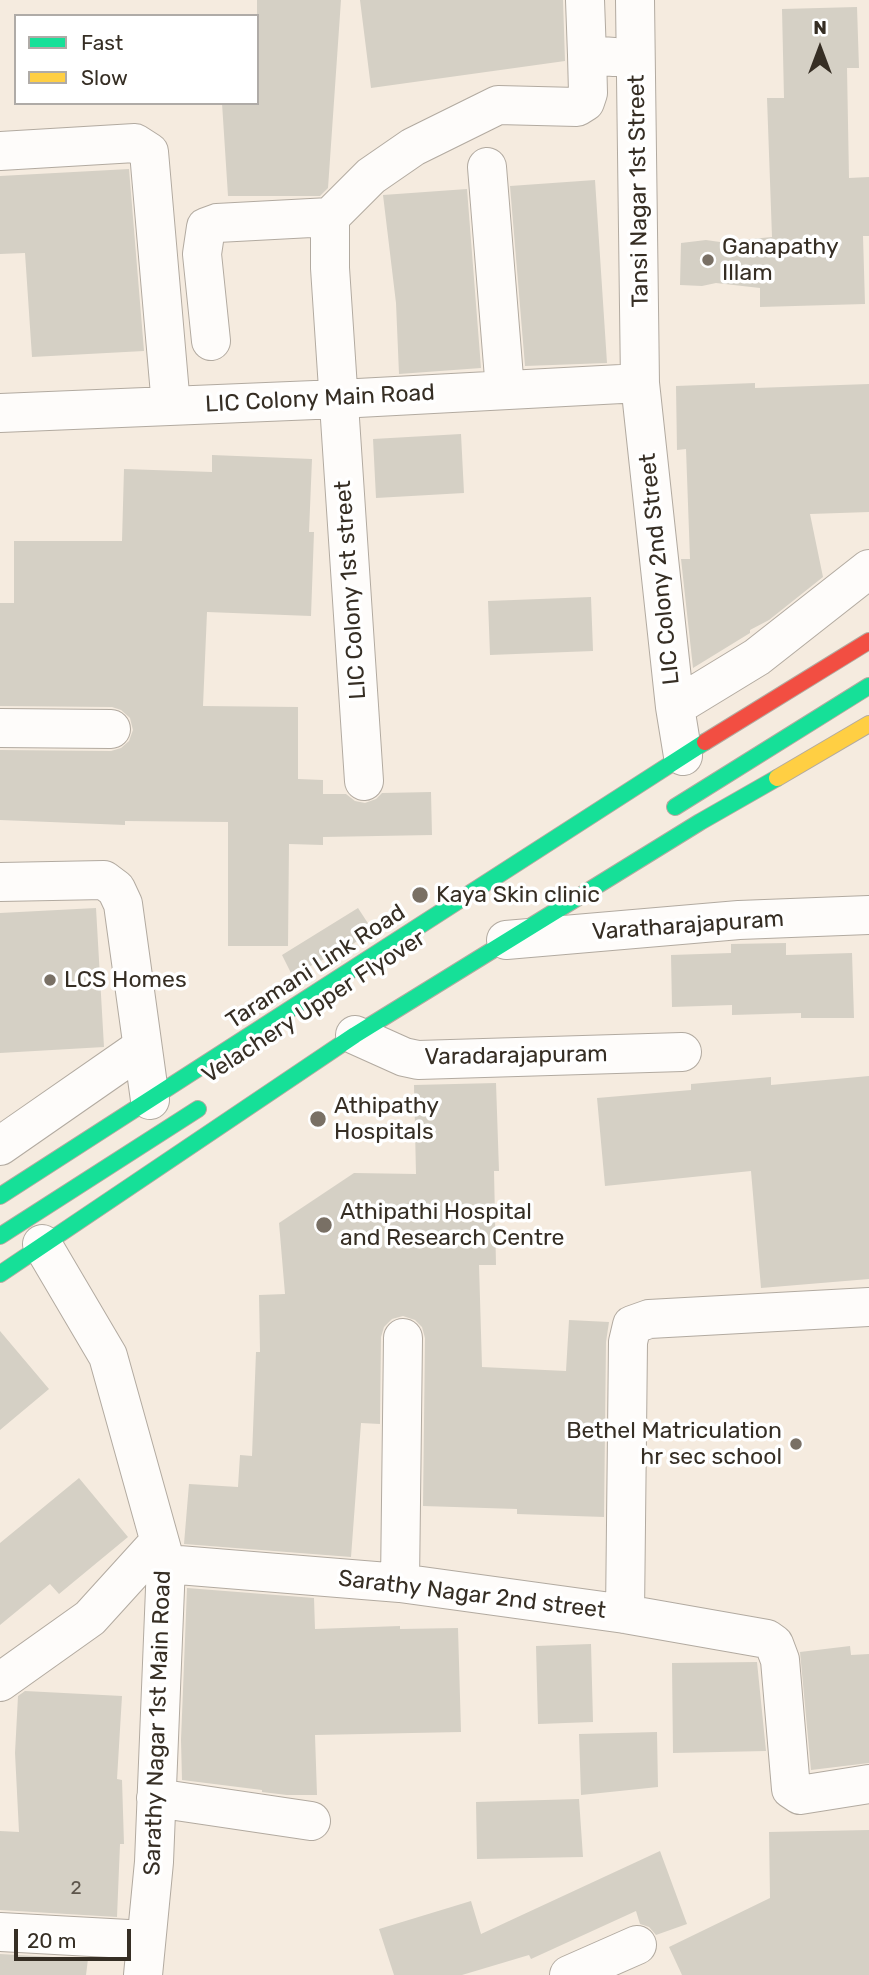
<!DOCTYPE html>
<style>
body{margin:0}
#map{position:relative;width:869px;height:1975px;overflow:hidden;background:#f5ebdf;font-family:Rubik,sans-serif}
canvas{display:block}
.legend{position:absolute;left:14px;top:14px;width:245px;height:91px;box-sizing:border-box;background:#fff;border:2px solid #afaba7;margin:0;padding:9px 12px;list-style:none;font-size:21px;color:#362e24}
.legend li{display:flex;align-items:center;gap:14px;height:35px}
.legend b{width:35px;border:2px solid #afaba7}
.north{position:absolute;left:785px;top:14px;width:70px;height:70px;-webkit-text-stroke:5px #fff;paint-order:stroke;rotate:0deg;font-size:19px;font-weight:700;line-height:28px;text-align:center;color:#362e24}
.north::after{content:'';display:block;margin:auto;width:24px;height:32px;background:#362e24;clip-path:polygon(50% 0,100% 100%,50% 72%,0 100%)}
.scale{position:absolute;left:14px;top:1929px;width:117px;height:32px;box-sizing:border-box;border:4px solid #362e24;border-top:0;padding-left:9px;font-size:21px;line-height:24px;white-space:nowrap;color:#362e24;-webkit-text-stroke:5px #fff;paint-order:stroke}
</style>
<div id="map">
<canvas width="869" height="1975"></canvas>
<ul class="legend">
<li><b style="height:9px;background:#16e098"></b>Fast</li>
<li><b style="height:9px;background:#ffcf43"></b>Slow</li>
</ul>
<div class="north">N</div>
<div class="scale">20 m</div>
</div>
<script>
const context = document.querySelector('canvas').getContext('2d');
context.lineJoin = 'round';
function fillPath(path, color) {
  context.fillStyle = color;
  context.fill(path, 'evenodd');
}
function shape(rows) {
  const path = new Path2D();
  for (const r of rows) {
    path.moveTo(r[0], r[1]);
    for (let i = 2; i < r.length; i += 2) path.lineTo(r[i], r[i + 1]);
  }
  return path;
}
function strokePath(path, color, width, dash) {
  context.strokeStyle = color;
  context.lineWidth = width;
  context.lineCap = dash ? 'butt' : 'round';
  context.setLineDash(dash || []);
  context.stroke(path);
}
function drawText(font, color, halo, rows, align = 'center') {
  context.font = font + ' Rubik,sans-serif';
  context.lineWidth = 7;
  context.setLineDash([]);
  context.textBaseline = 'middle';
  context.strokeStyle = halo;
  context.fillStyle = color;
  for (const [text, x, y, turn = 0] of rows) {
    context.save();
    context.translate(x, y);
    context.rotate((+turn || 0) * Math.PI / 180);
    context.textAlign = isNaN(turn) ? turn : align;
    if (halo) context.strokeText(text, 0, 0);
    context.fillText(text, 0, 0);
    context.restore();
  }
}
fillPath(shape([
 [257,0,341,0,328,188,320,196,228,196,222,103,257,103],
 [360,0,563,0,565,61,371,88],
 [857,7,859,68,847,68,849,178,869,177,869,236,863,236,865,304,760,307,760,288,716,283,702,286,680,285,681,243,706,240,720,242,772,237,767,98,784,98,782,9],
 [129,169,144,351,32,357,25,253,0,254,0,176],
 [595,180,607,363,525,366,510,186],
 [467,189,481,368,399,374,396,303,383,195],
 [755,383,755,388,869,384,869,512,810,514,823,577,769,620,750,630,750,633,693,668,681,559,690,559,686,449,677,450,676,386],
 [461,434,464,493,376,498,373,439],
 [212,455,312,459,309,532,314,532,311,616,207,612,203,706,298,707,298,779,323,780,323,794,346,794,355,801,365,803,376,799,382,793,431,792,432,835,323,837,323,845,289,844,288,946,228,946,228,822,125,821,125,825,0,820,0,750,111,751,121,748,129,741,133,730,130,718,121,710,112,707,0,706,0,603,14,603,14,541,122,541,124,469,212,472],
 [591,597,593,651,490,655,488,601],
 [96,908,104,1047,0,1053,0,913],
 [358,908,373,931,345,949,292,975,282,955],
 [786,943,786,955,852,953,854,1018,801,1018,801,1013,732,1015,732,1005,672,1007,671,955,731,953,731,944],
 [869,1076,869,1279,761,1288,751,1171,605,1186,597,1098,691,1090,691,1084,771,1077,771,1085],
 [496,1083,499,1171,494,1171,496,1265,479,1265,482,1367,566,1371,569,1320,609,1322,606,1342,604,1517,517,1514,517,1509,423,1506,425,1338,422,1327,415,1320,403,1316,392,1319,384,1327,381,1337,380,1424,361,1423,351,1557,184,1544,189,1484,238,1487,240,1455,252,1456,256,1352,260,1352,259,1295,285,1294,279,1223,354,1173,416,1174,414,1085],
 [0,1331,49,1389,0,1430],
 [79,1478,128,1537,59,1594,50,1584,0,1625,0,1543],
 [187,1588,314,1598,315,1629,400,1626,400,1629,458,1628,461,1732,315,1735,317,1795,287,1795,262,1792,262,1790,182,1780,181,1740],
 [591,1644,593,1722,538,1724,536,1646],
 [850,1646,851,1655,869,1654,869,1763,811,1770,800,1652],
 [757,1662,766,1751,673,1753,672,1663],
 [25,1691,122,1696,117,1779,122,1780,124,1844,120,1844,117,1917,0,1910,0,1831,19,1832,15,1753,18,1696],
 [657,1732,658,1787,581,1795,579,1734],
 [579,1799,583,1857,477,1859,476,1802],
 [869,1830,869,1975,682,1975,669,1947,770,1898,769,1832],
 [660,1851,687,1924,656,1935,649,1927,640,1924,636,1911,531,1959,529,1955,462,1975,394,1975,379,1929,471,1901,481,1934],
 [0,1954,88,1959,86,1975,0,1975]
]), '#d5d0c5');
const street = shape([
 [585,0,587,55,614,57],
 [635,0,640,383,675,707,683,756],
 [0,151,135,143,149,152,171,406],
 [487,167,505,390],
 [211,341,202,254,206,227,217,223,330,217],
 [0,413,339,399,640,383],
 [675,707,757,657,869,569],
 [0,728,111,729],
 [364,781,330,268,330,217,371,176,413,147,498,105,577,107,585,102,588,93,587,55],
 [0,882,104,880,116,889,123,904,150,1100],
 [506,940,739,920,869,915],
 [355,1035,404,1057,418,1060,682,1052],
 [0,1146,141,1048],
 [42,1244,108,1356,166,1564,154,1862,143,1975],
 [166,1564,400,1583,625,1614,767,1639,774,1644,780,1660,791,1789,800,1795,869,1784],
 [400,1583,403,1338],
 [625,1614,628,1342,632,1325,649,1319,869,1307],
 [0,1682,90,1618,159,1542],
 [156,1798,311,1821],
 [0,1932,146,1940],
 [569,1975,637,1945]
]);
const fast = shape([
 [675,807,869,686],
 [0,1196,705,742],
 [0,1236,198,1109],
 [0,1274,355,1035,700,822,777,778]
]);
const slow = shape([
 [777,778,869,724]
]);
const jam = shape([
 [705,742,869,641]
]);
strokePath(street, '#b2aaa0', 40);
strokePath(fast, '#b2aaa0', 18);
strokePath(slow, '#b2aaa0', 18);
strokePath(jam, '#b2aaa0', 18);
strokePath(street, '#fefcfa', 38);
strokePath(fast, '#16e098', 16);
strokePath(slow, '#ffcf43', 16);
strokePath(jam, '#f24e42', 16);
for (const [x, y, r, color] of [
 [708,260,7,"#797065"],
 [420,895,9,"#797065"],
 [50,980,7,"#797065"],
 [318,1119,9,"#797065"],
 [324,1225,9,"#797065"],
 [796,1444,7,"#797065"]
]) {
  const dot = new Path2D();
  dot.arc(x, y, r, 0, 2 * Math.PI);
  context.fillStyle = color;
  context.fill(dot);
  strokePath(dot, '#fff', 2.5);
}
drawText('19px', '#5e564c', null, [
 ["2",76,1889]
]);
drawText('23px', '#362e24', '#fff', [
 ["Tansi Nagar 1st Street",639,191,-91],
 ["LIC Colony Main Road",320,399,-3],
 ["LIC Colony 2nd Street",660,569,-96],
 ["LIC Colony 1st street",351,590,-94],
 ["Varatharajapuram",688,926,-4],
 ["Taramani Link Road",316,967,-33],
 ["Velachery Upper Flyover",314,1007,-33],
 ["Varadarajapuram",516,1056,-1],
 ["Sarathy Nagar 2nd street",472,1595,7],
 ["Sarathy Nagar 1st Main Road",158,1723,-88]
]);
drawText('23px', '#362e24', '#fff', [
 ["Ganapathy",722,247],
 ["Illam",722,273],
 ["Kaya Skin clinic",436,895],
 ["LCS Homes",64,980],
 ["Athipathy",334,1106],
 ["Hospitals",334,1132],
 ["Athipathi Hospital",340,1212],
 ["and Research Centre",340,1238],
 ["Bethel Matriculation",782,1431,"right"],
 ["hr sec school",782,1457,"right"]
], 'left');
</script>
